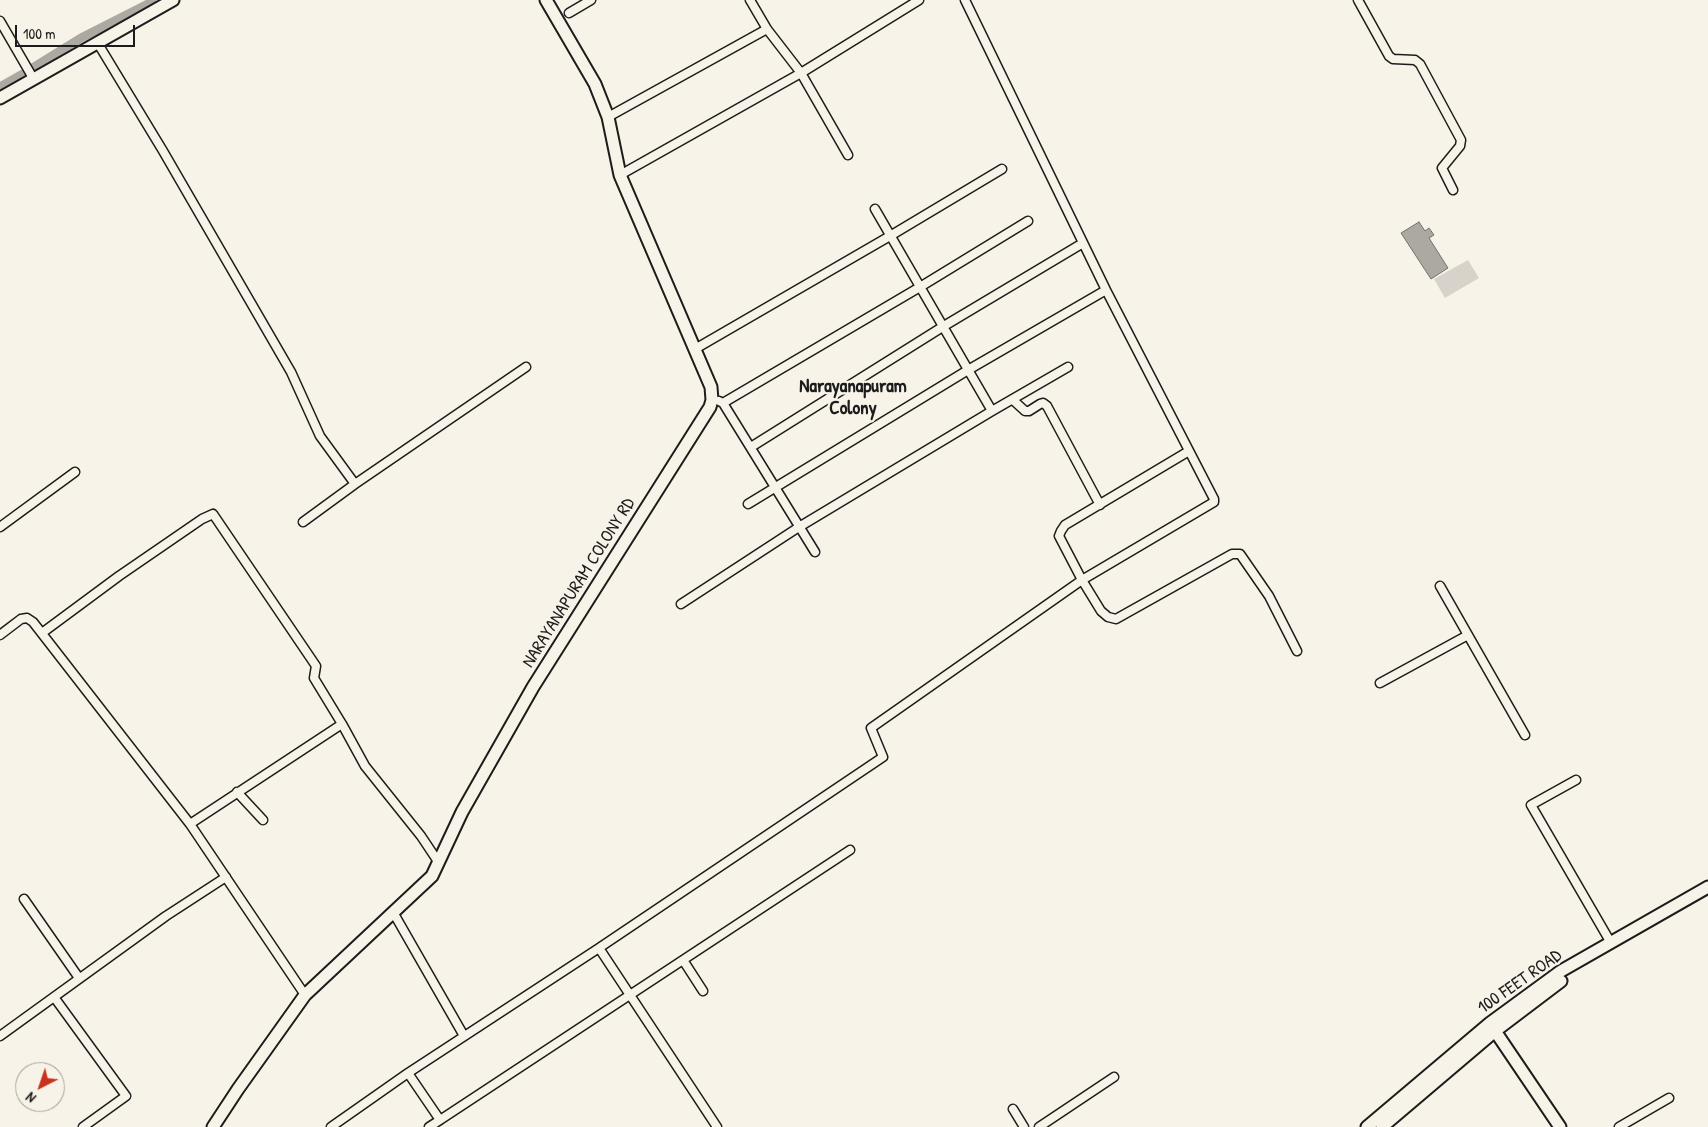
<!DOCTYPE html>
<style>
body{margin:0}
#map{position:relative;width:1708px;height:1127px;overflow:hidden;background:#f7f3e8;font-family:"Patrick Hand",sans-serif}
canvas{display:block}
.north{position:absolute;left:15px;top:1062px;width:50px;height:50px;box-sizing:border-box;background:#f7f3e8;border:1px solid #9f9d96;border-radius:50%;rotate:221deg;font-size:14px;font-weight:700;line-height:20px;text-align:center;color:#1c1c1c}
.north::after{content:'';display:block;margin:auto;width:18px;height:22px;background:#c8321e;clip-path:polygon(50% 0,100% 100%,50% 72%,0 100%)}
.scale{position:absolute;left:15px;top:25px;width:120px;height:22px;box-sizing:border-box;border:2px solid #1c1c1c;border-top:0;padding-left:6px;font-size:15px;line-height:18px;white-space:nowrap;color:#1c1c1c;-webkit-text-stroke:4px #f7f3e8;paint-order:stroke}
</style>
<div id="map">
<canvas width="1708" height="1127"></canvas>
<div class="north">N</div>
<div class="scale">100 m</div>
</div>
<script>
const context = document.querySelector('canvas').getContext('2d');
context.lineJoin = 'round';
function fillPath(path, color) {
  context.fillStyle = color;
  context.fill(path, 'evenodd');
}
function shape(rows) {
  const path = new Path2D();
  for (const r of rows) {
    path.moveTo(r[0], r[1]);
    for (let i = 2; i < r.length; i += 2) path.lineTo(r[i], r[i + 1]);
  }
  return path;
}
function strokePath(path, color, width, dash) {
  context.strokeStyle = color;
  context.lineWidth = width;
  context.lineCap = dash ? 'butt' : 'round';
  context.setLineDash(dash || []);
  context.stroke(path);
}
function drawText(font, color, halo, rows, align = 'center') {
  context.font = font + ' "Patrick Hand",sans-serif';
  context.lineWidth = 4.5;
  context.setLineDash([]);
  context.textBaseline = 'middle';
  context.strokeStyle = halo;
  context.fillStyle = color;
  for (const [text, x, y, turn = 0] of rows) {
    context.save();
    context.translate(x, y);
    context.rotate((+turn || 0) * Math.PI / 180);
    context.textAlign = isNaN(turn) ? turn : align;
    if (halo) context.strokeText(text, 0, 0);
    context.fillText(text, 0, 0);
    context.restore();
  }
}
fillPath(shape([
 [1468,260,1479,278,1445,298,1434,279]
]), '#d7d3cb');
const water = shape([
 [1419,222,1425,231,1429,228,1434,235,1429,238,1448,268,1431,279,1401,233,1419,222]
]);
fillPath(water, '#aca9a2');
strokePath(water, '#72716c', 1);
strokePath(shape([
 [34,67,81,38,152,2],
 [0,87,23,74]
]), '#aca9a2', 9);
const street = shape([
 [750,0,767,29,801,73,848,155],
 [1358,0,1389,56,1393,59,1415,60,1420,64,1461,140,1460,146,1442,168,1453,190],
 [569,13,591,0],
 [0,21,33,78],
 [97,42,163,151,291,372,320,436,355,484],
 [608,117,767,29],
 [620,175,801,73,919,0],
 [875,209,992,411],
 [695,349,890,236,1002,169],
 [1013,400,1025,411,1029,411,1040,404,1043,403,1047,406,1100,505],
 [719,401,723,403,815,552],
 [723,403,920,287,1028,221],
 [751,447,944,326,1083,243],
 [1189,451,1065,525,1061,531,1059,536,1082,580,1101,611,1108,617,1116,619,1232,554,1240,554,1269,596,1297,651],
 [748,504,968,370,1106,290],
 [303,522,355,484,526,367],
 [0,527,75,472],
 [1440,586,1525,735],
 [681,604,799,527,992,411,1068,367],
 [42,633,119,576,202,519,213,514,316,666,314,678,342,724,365,766,421,836,439,863],
 [0,635,21,619,27,618,33,622,190,824,305,995],
 [1380,683,1468,635],
 [1576,780,1531,805,1611,943],
 [237,792,263,820],
 [190,824,342,724],
 [24,899,79,978],
 [393,912,464,1036],
 [683,960,703,991],
 [54,997,126,1096,83,1127],
 [0,1036,166,916,226,877],
 [408,1073,440,1120,850,850],
 [1013,1109,1024,1127],
 [331,1127,408,1073,599,948],
 [429,1127,440,1120],
 [717,1127,599,948,883,757,871,728,1082,580,1214,502,1214,499,1106,290,965,0],
 [1039,1127,1114,1077],
 [1619,1127,1669,1098]
]);
const secondary = shape([
 [0,98,173,0],
 [1491,1025,1560,1127],
 [213,1127,238,1089,305,995,432,876,462,812,533,687,710,407,712,400,711,387,620,175,608,117,595,84,546,0],
 [1367,1127,1490,1023,1561,971,1708,887],
 [1382,1127,1495,1031,1561,981]
]);
strokePath(street, '#1c1c1c', 11);
strokePath(secondary, '#1c1c1c', 15);
strokePath(street, '#f7f3e8', 8);
strokePath(secondary, '#f7f3e8', 11);
drawText('18px', '#1c1c1c', '#f7f3e8', [
 ["NARAYANAPURAM COLONY RD",579,583,-58],
 ["100 FEET ROAD",1520,982,-35]
]);
drawText('bold 19px', '#1c1c1c', '#f7f3e8', [
 ["Narayanapuram",853,387],
 ["Colony",853,409]
]);
</script>
